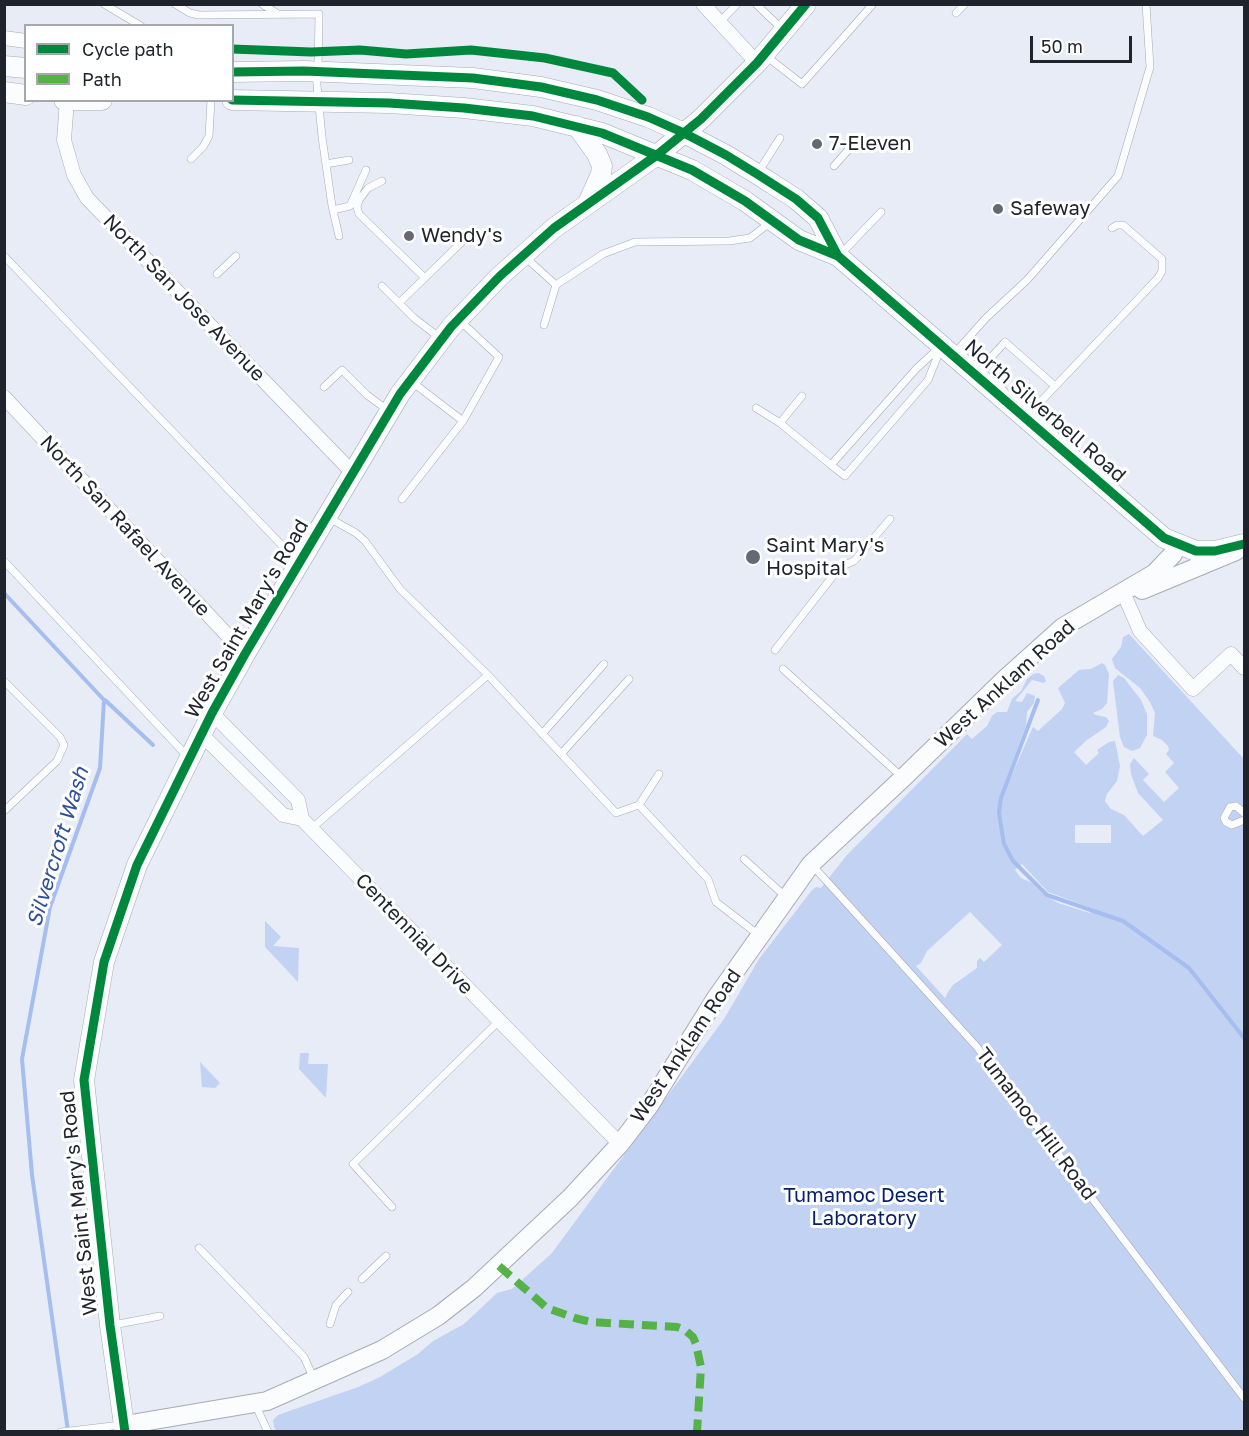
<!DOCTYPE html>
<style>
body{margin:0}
#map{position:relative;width:1249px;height:1436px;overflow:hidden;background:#e7ecf7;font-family:"Golos Text",sans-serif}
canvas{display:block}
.frame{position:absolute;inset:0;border:6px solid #1f232c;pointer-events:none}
.legend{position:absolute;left:24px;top:24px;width:210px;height:78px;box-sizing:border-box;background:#fff;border:2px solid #a5a7ab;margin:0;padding:8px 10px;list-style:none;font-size:18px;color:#1f232c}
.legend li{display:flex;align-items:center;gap:12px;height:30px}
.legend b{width:30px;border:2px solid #a5a7ab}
.scale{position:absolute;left:1030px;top:36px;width:102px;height:27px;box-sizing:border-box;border:3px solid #1f232c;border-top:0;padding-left:8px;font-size:18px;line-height:21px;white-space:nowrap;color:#1f232c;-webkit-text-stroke:4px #fff;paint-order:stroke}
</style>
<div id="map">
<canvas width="1249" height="1436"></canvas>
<div class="frame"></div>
<ul class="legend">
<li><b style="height:8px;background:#00873e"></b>Cycle path</li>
<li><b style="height:8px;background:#55b246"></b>Path</li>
</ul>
<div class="scale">50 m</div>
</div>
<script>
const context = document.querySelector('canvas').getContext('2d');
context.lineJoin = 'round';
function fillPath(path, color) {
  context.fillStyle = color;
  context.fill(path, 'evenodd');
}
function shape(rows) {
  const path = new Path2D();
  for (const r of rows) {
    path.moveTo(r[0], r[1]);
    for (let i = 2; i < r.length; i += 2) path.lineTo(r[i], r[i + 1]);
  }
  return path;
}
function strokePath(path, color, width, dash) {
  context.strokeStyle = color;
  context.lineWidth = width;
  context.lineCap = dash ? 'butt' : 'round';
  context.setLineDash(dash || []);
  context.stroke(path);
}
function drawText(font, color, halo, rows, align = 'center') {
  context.font = font + ' "Golos Text",sans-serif';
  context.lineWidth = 6;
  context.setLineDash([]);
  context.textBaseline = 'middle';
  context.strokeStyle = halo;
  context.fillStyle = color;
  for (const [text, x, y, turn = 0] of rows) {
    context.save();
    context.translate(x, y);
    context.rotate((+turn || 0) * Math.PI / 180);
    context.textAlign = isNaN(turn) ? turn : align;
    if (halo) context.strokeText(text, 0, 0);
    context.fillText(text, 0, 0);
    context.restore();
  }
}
fillPath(shape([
 [1129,634,1244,759,1244,1431,277,1432,274,1427,273,1420,278,1415,358,1387,380,1377,418,1354,433,1341,464,1324,497,1293,512,1289,552,1253,724,1019,759,959,812,890,816,887,821,888,846,856,967,734,972,739,987,726,992,716,997,712,1007,712,1012,699,1021,691,1027,679,1033,674,1038,673,1044,676,1046,681,1044,683,1032,680,1015,701,1022,702,1027,693,1035,696,1034,703,1027,712,1026,725,1007,777,1010,779,1033,727,1038,731,1062,709,1065,703,1058,688,1079,670,1091,669,1102,663,1105,665,1109,674,1107,703,1102,709,1093,713,1096,715,1106,717,1109,721,1106,727,1087,740,1074,752,1086,765,1099,753,1097,750,1109,742,1115,741,1120,766,1117,781,1107,794,1105,801,1111,809,1124,815,1143,836,1163,820,1138,793,1131,774,1130,764,1134,758,1149,774,1143,780,1164,802,1179,788,1165,772,1174,763,1166,754,1169,750,1168,746,1162,740,1153,736,1155,713,1150,702,1140,688,1115,668,1112,659,1121,647,1123,637],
 [1075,825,1111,825,1111,843,1075,843],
 [1022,864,1048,892,1094,909,1090,913,1058,903,1043,894,1032,883,1021,878,1015,870],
 [970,912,1002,945,984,962,980,958,977,961,977,968,953,985,948,992,945,998,916,966,921,963,927,951],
 [1118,675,1124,678,1141,700,1147,714,1147,735,1140,748,1132,751,1124,747,1120,737,1113,681],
 [265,921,281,937,273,946,299,948,298,982,265,947],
 [300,1053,309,1053,308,1064,328,1064,326,1098,299,1069],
 [200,1062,220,1083,215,1088,202,1087]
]), '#c2d2f3');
strokePath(shape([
 [4,593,104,700,100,768,50,907,22,1059,32,1175,68,1431],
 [105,700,153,745],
 [1038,700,1001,798,999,813,1002,832,1004,844,1013,861,1047,895,1123,921,1189,968,1244,1038]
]), '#a5bdef', 4);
const service = shape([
 [104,4,141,26],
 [175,4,190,13,199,15,319,14,318,70],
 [262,4,278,14],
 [756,4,782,29],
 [956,13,965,4],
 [720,22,737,4],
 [766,56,802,84,873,4],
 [316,74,322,137,332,206,339,236],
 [191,159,203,147,209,136,211,100],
 [326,164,349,160],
 [834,166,858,139],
 [759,171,780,138],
 [382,181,368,188,359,200,357,207,359,214,425,278],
 [333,210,350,206,366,170],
 [840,255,881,212],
 [4,256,297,561],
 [525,257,556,285,603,254,635,242,729,241,750,238,771,222],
 [217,274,236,256],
 [382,286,414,318,440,338],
 [399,303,468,236],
 [544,325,556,285],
 [953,355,986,318,1027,280,1118,176,1150,67,1146,4],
 [977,373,1005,342,1055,386],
 [412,382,463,421,499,357,459,320],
 [324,387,342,370,367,395,389,411],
 [756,408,780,423,831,465,845,476,928,380,942,345,916,369,831,465],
 [1027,416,1158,278,1162,271,1162,259,1123,225,1117,225,1112,228],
 [780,423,802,396],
 [402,499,463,421],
 [329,518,356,533,365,541,400,589,488,675,616,813,639,805,708,879,716,902,760,936],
 [4,561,187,756],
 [775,650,840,567,854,561,890,519],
 [783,669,903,778],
 [4,681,60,737,64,745,57,761,4,811],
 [542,734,604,664],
 [561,754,629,679],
 [639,805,659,774],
 [1244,813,1236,806,1230,807,1224,818,1226,822,1232,825,1244,820],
 [311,829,488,675],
 [744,859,787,898],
 [812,865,977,1047,1244,1398],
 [392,1207,353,1164,499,1021],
 [199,1248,304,1357,314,1379],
 [362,1279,386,1256],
 [330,1324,336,1305,348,1292],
 [113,1325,160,1316],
 [255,1404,268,1432],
 [61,1432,121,1425]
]);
const minor = shape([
 [703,4,757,63],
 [4,38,26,41],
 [67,100,64,140,74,175,87,198,352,472],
 [4,397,245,654],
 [1123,592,1140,631,1193,689,1231,654,1244,668],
 [212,713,298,800,302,819],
 [201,734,283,815,302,819,620,1144]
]);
const tertiary = shape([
 [1142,590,1236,551],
 [125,1425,267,1401,382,1350,438,1316,474,1288,570,1198,620,1144,649,1106,716,998,811,864,903,778,1004,680,1063,627,1155,573,1173,554,1178,544]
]);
const secondary = shape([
 [4,66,26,68],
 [232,72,304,71,473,78,541,87,597,100,648,117,684,133,726,155,757,174,796,199,818,218,838,256],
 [4,92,26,95],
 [64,100,102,100],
 [232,100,389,103,464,108,533,116,602,133,692,170,745,201,799,240,838,256,1164,538,1196,551,1215,551,1244,544],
 [577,126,597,154,602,166,601,174,588,203],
 [125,1432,110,1325,84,1080,104,962,137,865,212,713,245,654,400,394,451,327,500,276,554,228,657,155,701,119,757,63,806,4]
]);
strokePath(service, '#a7abb3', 8);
strokePath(minor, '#a7abb3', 15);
strokePath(tertiary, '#a7abb3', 20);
strokePath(secondary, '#a7abb3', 21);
strokePath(shape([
 [1236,1368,1244,1371]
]), '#d7d8db', 2, [1.5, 4.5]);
strokePath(service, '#fbfcfe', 7);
strokePath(minor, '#fbfcfe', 14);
strokePath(tertiary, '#fbfcfe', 18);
strokePath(secondary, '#fbfcfe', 20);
strokePath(shape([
 [499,1266,547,1308,575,1318,591,1322,677,1327,685,1330,693,1337,696,1344,701,1367,697,1432]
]), '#55b246', 8, [15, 8]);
strokePath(shape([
 [232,49,311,52,360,50,406,54,471,50,545,58,613,73,642,100],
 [232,72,304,71,473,78,541,87,597,100,648,117,684,133,726,155,757,174,796,199,818,218,838,256],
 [232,100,389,103,464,108,533,116,602,133,692,170,745,201,799,240,838,256,1164,538,1196,551,1215,551,1244,544],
 [125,1432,110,1325,84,1080,104,962,137,865,212,713,245,654,400,394,451,327,500,276,554,228,657,155,701,119,757,63,806,4]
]), '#00873e', 9);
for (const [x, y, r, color] of [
 [817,144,6,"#656973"],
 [998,209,6,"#656973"],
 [409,236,6,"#656973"],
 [753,557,8,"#656973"]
]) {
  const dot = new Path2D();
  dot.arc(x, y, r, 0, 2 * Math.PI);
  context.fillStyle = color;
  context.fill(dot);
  strokePath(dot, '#fff', 2);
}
drawText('20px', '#1f232c', '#fff', [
 ["7-Eleven",829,144],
 ["Safeway",1010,209],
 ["Wendy's",421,236],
 ["Saint Mary's",766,546],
 ["Hospital",766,569]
], 'left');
drawText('20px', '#1f232c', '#fff', [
 ["North San Jose Avenue",184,298,46],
 ["North Silverbell Road",1045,411,41],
 ["North San Rafael Avenue",125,526,47],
 ["West Saint Mary's Road",247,619,-60],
 ["West Anklam Road",1005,684,-42],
 ["Centennial Drive",414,934,46],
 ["West Anklam Road",686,1046,-56],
 ["Tumamoc Hill Road",1036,1124,53],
 ["West Saint Mary's Road",79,1203,-96]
]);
drawText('20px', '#07216b', '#fff', [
 ["Tumamoc Desert",864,1196],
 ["Laboratory",864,1219]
]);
drawText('italic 21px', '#2f509e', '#fff', [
 ["Silvercroft Wash",58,847,-73]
]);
</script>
